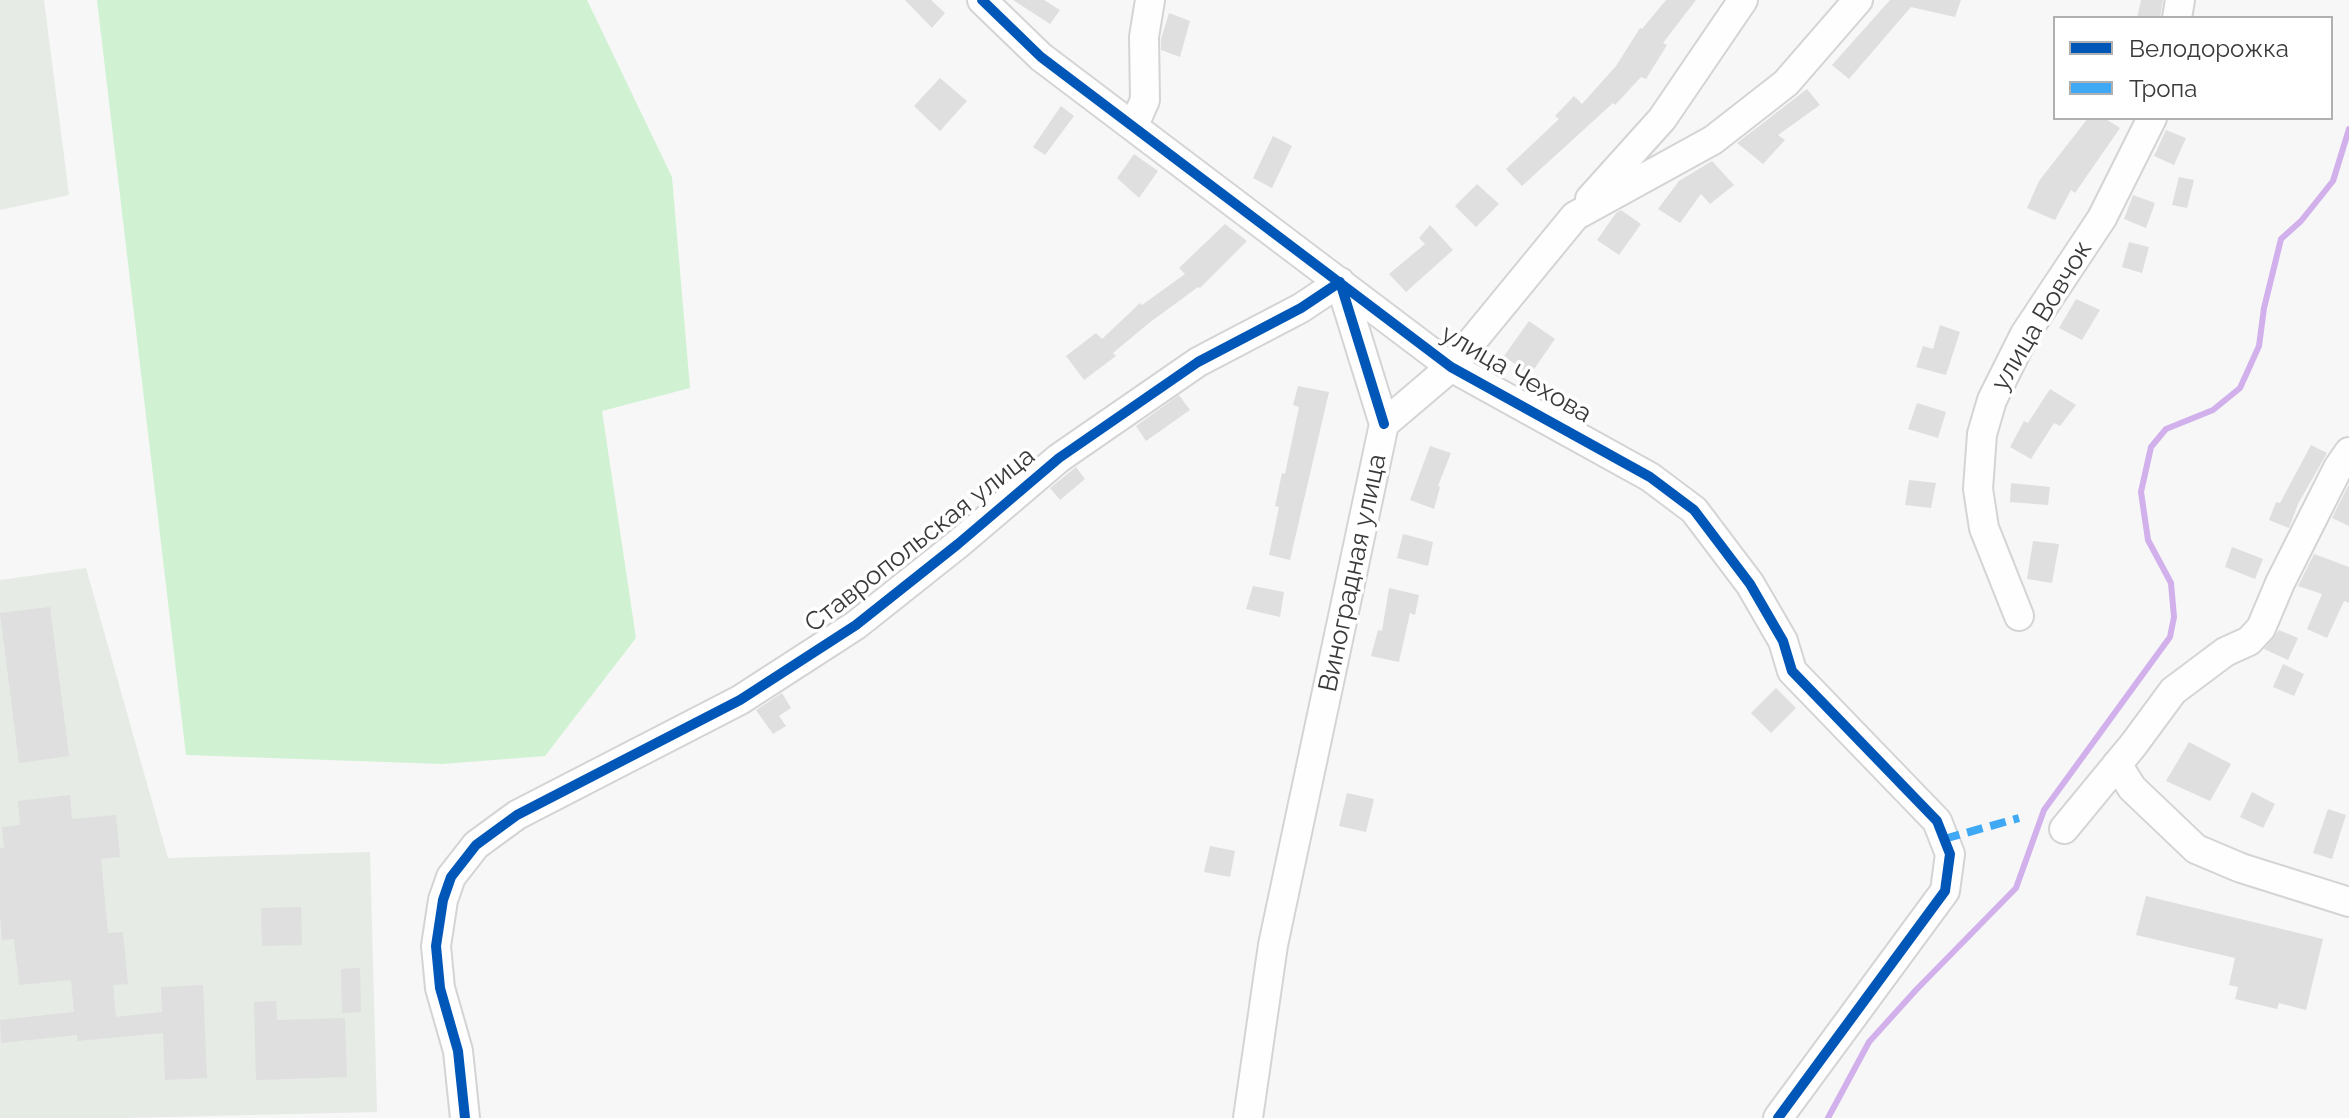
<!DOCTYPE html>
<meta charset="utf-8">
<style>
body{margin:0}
#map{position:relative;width:2349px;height:1118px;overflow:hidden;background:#f6f7f6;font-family:Raleway,sans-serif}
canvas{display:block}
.legend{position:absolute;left:2053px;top:16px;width:280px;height:104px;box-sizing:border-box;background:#fff;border:2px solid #b0b0b0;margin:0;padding:10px 14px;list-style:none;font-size:24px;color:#393a39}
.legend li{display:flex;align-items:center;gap:16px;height:40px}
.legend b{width:40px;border:2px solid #b0b0b0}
</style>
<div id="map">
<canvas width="2349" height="1118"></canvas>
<ul class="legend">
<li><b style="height:10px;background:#0057b8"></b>Велодорожка</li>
<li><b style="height:10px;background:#3fa9f5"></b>Тропа</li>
</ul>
</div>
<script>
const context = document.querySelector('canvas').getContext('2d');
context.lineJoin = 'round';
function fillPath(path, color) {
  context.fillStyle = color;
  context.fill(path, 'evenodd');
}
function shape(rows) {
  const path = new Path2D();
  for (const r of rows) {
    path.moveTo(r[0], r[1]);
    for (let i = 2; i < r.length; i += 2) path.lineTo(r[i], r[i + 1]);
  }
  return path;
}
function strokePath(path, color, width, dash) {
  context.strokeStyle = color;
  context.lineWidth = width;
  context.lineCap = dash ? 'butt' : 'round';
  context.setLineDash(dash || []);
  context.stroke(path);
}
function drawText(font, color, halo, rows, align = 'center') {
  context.font = font + ' Raleway,sans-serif';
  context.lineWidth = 7;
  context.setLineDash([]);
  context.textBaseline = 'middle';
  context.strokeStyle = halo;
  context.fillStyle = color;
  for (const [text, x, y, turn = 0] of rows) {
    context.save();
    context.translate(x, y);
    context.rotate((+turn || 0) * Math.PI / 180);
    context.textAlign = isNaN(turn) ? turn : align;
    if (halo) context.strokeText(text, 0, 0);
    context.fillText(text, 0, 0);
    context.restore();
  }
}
fillPath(shape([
 [0,0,44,0,69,195,0,210],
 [86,568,168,858,370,852,377,1112,126,1118,0,1118,0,580]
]), '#e6ebe6');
fillPath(shape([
 [97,0,587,0,672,177,690,388,602,411,636,638,545,756,442,764,186,755]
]), '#d0f2d3');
strokePath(shape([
 [1828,1118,1869,1042,1916,990,2016,888,2044,810,2170,637,2174,617,2171,583,2148,540,2141,492,2151,447,2166,429,2213,410,2240,388,2259,346,2264,308,2281,239,2301,221,2333,181,2349,129]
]), '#d1b0ec', 6);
fillPath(shape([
 [905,0,931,0,945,13,932,28],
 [1013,0,1044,0,1060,10,1050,24],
 [1666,0,1696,0,1663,43,1667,45,1646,79,1641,77,1615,105,1613,103,1522,186,1506,169,1559,119,1555,116,1574,96,1582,104,1616,66,1640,28,1642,29],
 [1890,0,1961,0,1955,17,1911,7,1849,79,1832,65],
 [2141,0,2163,0,2160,18,2137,18],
 [1169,13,1190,21,1180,57,1161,50,1161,39],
 [940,78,967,101,940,131,914,106],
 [1807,89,1820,105,1778,135,1785,140,1763,164,1737,143],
 [1061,106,1074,116,1045,155,1033,147],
 [2088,118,2104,118,2120,128,2075,193,2071,190,2055,220,2027,208,2039,181],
 [2166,130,2186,138,2174,165,2154,156],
 [1273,136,1292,146,1272,188,1253,178],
 [1134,154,1158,171,1139,198,1117,178],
 [1712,161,1734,185,1710,204,1701,194,1680,223,1658,209,1679,181],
 [2179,177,2194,180,2187,208,2172,205],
 [1477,184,1499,204,1476,227,1455,206],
 [2133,195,2155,203,2146,228,2124,219],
 [1621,210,1641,224,1619,255,1597,240,1616,213],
 [1225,224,1247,241,1200,288,1198,287,1149,323,1113,353,1116,356,1084,380,1066,356,1096,333,1102,339,1140,303,1142,305,1185,274,1179,268],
 [1430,225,1453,250,1406,292,1389,274,1425,244,1419,238],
 [2129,242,2149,247,2142,273,2122,267],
 [2076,299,2100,310,2082,340,2059,328],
 [1529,321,1555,339,1530,375,1504,356],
 [1940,325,1960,332,1946,375,1916,367,1923,346,1933,349],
 [1298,386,1329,392,1290,560,1269,555,1279,507,1275,506,1282,473,1285,474,1299,407,1293,405],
 [2050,389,2076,405,2060,426,2054,423,2031,459,2010,447,2024,421,2028,423],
 [1179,395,1190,410,1146,441,1136,426],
 [1917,403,1946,412,1938,438,1908,429],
 [2311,445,2327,453,2298,504,2289,528,2269,520,2276,502,2280,503],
 [1430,446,1451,453,1438,486,1440,487,1434,509,1410,500],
 [1076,467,1085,479,1060,500,1050,488],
 [1909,480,1936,483,1931,508,1905,505],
 [2011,483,2050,487,2048,505,2010,502],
 [2349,484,2349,526,2332,518],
 [1403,534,1433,542,1428,566,1397,558],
 [2033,541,2059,544,2052,583,2027,579],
 [2232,547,2263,559,2255,579,2225,567],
 [2314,554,2349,567,2349,603,2344,601,2327,638,2307,629,2322,594,2298,586],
 [1253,586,1284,592,1280,617,1246,609],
 [1389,588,1419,595,1415,615,1410,613,1399,662,1371,656,1378,630,1382,631],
 [50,607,69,756,19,763,0,613],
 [2279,630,2298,638,2288,660,2264,649],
 [2283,664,2304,674,2294,696,2273,687],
 [1776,688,1796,708,1771,733,1751,713],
 [782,693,791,708,779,716,786,726,773,734,756,710],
 [2189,742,2231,764,2210,801,2166,781],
 [2252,792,2275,804,2263,828,2240,817],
 [1347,793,1374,799,1366,832,1339,826],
 [70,795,72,819,116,815,120,857,101,859,108,933,123,932,128,984,113,985,116,1017,162,1012,161,987,203,985,207,1078,165,1080,163,1033,77,1041,77,1035,1,1043,0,1020,74,1012,71,980,19,985,14,939,2,940,0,915,0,848,4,848,2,827,20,825,18,801],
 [2328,809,2346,815,2332,859,2313,853],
 [1210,846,1235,851,1230,877,1204,872],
 [2146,896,2323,939,2306,1010,2279,1003,2277,1009,2235,999,2238,987,2229,985,2235,958,2136,935],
 [301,907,302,945,262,946,261,908],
 [360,968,361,1012,342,1013,341,969],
 [276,1001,277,1020,345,1018,347,1077,256,1080,254,1002]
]), '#dedfde');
const minor = shape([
 [982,0,1041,57,1451,367,1650,477,1694,510,1750,584,1783,641,1792,671,1937,821,1950,854,1945,891,1778,1118],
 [2177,18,2180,0],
 [1134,125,1145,100,1144,37,1150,0],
 [1590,199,1662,119,1743,0],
 [2019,616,1984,528,1978,489,1982,434,1992,400,2025,334,2102,218,2152,118],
 [2117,764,2132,788,2196,849,2241,868,2349,902],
 [2064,829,2134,744,2173,691,2225,652,2249,641,2261,628,2280,583,2338,468,2349,452],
 [465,1118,458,1051,440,988,436,946,443,900,451,877,476,845,517,815,740,700,856,625,958,544,1059,458,1198,362,1301,308,1340,282,1384,424],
 [1248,1118,1273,945,1384,424,1451,367,1575,216,1713,140,1786,83,1858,0]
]);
strokePath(minor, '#d3d4d3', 32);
strokePath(minor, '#fefefe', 28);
strokePath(shape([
 [1944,839,2019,818]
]), '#3fa9f5', 8, [16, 8]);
strokePath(shape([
 [982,0,1041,57,1451,367,1650,477,1694,510,1750,584,1783,641,1792,671,1937,821,1950,854,1945,891,1778,1118],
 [465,1118,458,1051,440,988,436,946,443,900,451,877,476,845,517,815,740,700,856,625,958,544,1059,458,1198,362,1301,308,1340,282,1384,424]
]), '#0057b8', 10);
drawText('26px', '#393a39', '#fff', [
 ["улица Вовчок",2042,316,-59],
 ["улица Чехова",1516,374,30],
 ["Ставропольская улица",920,540,-38],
 ["Виноградная улица",1353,573,-78]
]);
</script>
